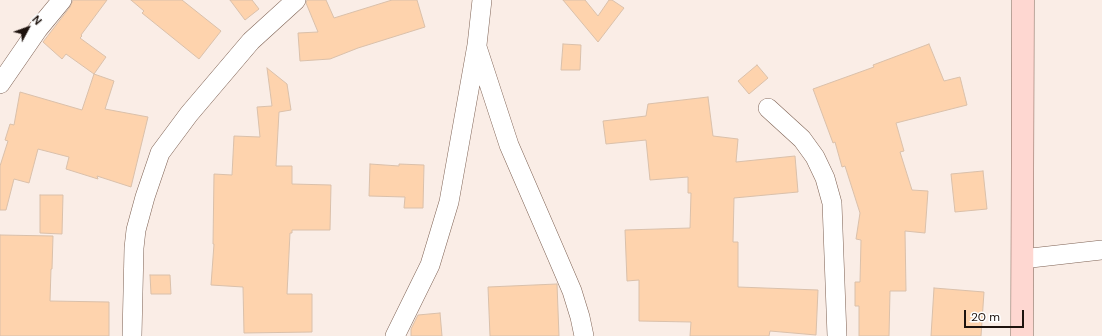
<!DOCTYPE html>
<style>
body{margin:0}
#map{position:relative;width:1102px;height:336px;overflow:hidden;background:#faede6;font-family:"DM Sans",sans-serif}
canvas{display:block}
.north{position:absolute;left:8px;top:8px;width:40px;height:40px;-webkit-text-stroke:3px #fff;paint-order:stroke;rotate:49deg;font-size:11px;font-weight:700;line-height:16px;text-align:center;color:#1e130e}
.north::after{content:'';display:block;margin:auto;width:14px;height:18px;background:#1e130e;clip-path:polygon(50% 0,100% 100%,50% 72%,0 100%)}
.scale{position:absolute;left:964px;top:310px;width:60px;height:18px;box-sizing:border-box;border:2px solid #1e130e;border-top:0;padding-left:5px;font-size:12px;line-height:14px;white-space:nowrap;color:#1e130e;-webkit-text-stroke:3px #fff;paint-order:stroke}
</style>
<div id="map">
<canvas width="1102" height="336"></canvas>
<div class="north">N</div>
<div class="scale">20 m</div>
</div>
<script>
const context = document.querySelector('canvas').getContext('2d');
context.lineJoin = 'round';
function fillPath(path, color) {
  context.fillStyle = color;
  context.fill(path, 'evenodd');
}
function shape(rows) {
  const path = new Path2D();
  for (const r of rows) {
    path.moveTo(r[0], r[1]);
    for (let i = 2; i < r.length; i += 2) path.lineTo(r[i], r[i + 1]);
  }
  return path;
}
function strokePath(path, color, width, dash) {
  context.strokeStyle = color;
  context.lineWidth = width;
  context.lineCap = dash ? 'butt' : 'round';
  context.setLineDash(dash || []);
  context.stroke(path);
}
const building = shape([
 [73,0,107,0,81,35,82,36,80,38,106,57,94,74,66,54,62,59,43,42,70,7,73,0],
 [131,0,182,0,221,31,199,59,142,13,144,11,131,0],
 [230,0,252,0,259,9,245,20,230,0],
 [307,0,326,0,334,18,392,0,417,0,425,27,358,48,330,59,300,61,298,33,318,32,306,3,307,0],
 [563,0,585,0,598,16,609,0,612,0,624,8,598,42,563,0],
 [563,44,581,45,580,70,561,70,563,44],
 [929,44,944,81,960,77,967,105,896,123,904,151,900,152,912,190,928,191,925,233,905,231,906,291,890,291,889,336,859,336,859,306,855,306,855,282,860,282,861,240,856,239,860,213,845,166,842,167,835,142,833,143,813,89,874,67,873,65,929,44],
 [757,65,768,78,749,94,738,81,757,65],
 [267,68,287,84,291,110,279,112,276,166,292,166,292,184,331,185,330,230,292,230,292,233,290,233,287,294,312,294,312,332,244,333,243,287,211,285,214,244,213,244,214,174,232,175,234,136,260,137,257,107,272,106,267,68],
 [94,74,114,81,105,109,148,117,131,187,97,176,98,179,66,169,69,157,38,149,29,183,14,179,6,210,0,210,0,166,8,141,5,140,10,124,14,125,20,92,82,110,94,74],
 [708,97,713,136,738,139,736,162,795,156,798,192,734,198,733,242,738,242,738,287,818,290,816,335,770,331,769,336,690,336,691,322,639,321,639,280,627,281,625,230,690,228,691,193,688,193,688,177,650,180,646,140,606,144,603,121,646,116,648,104,708,97],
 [370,164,399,166,399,164,424,165,423,208,404,208,405,197,369,196,370,164],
 [983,171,987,209,955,212,951,174,983,171],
 [40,195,63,195,62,234,40,233,40,195],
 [0,235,53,236,52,269,51,269,50,301,109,302,109,336,0,336,0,235],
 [150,275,170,275,171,294,151,294,150,275],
 [557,284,559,336,490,336,488,287,557,284],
 [934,288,984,292,981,336,931,336,934,288],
 [440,313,442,336,411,336,411,329,418,315,440,313]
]);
fillPath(building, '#fed3ad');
strokePath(building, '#dac0aa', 1);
const street = shape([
 [477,47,509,145,554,249,572,291,580,317,584,336],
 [0,84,38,29,62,0],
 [768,108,802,139,815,157,825,178,832,203,837,336],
 [1022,259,1102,250],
 [132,336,134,248,136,230,145,197,160,153,189,114,251,41,296,0],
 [395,336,430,265,449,202,477,45,482,0]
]);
const secondary = shape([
 [1022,336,1023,0]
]);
strokePath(street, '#7e6254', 20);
strokePath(secondary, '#7e6254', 23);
strokePath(street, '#fff', 19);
strokePath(secondary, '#fed7d1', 22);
</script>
